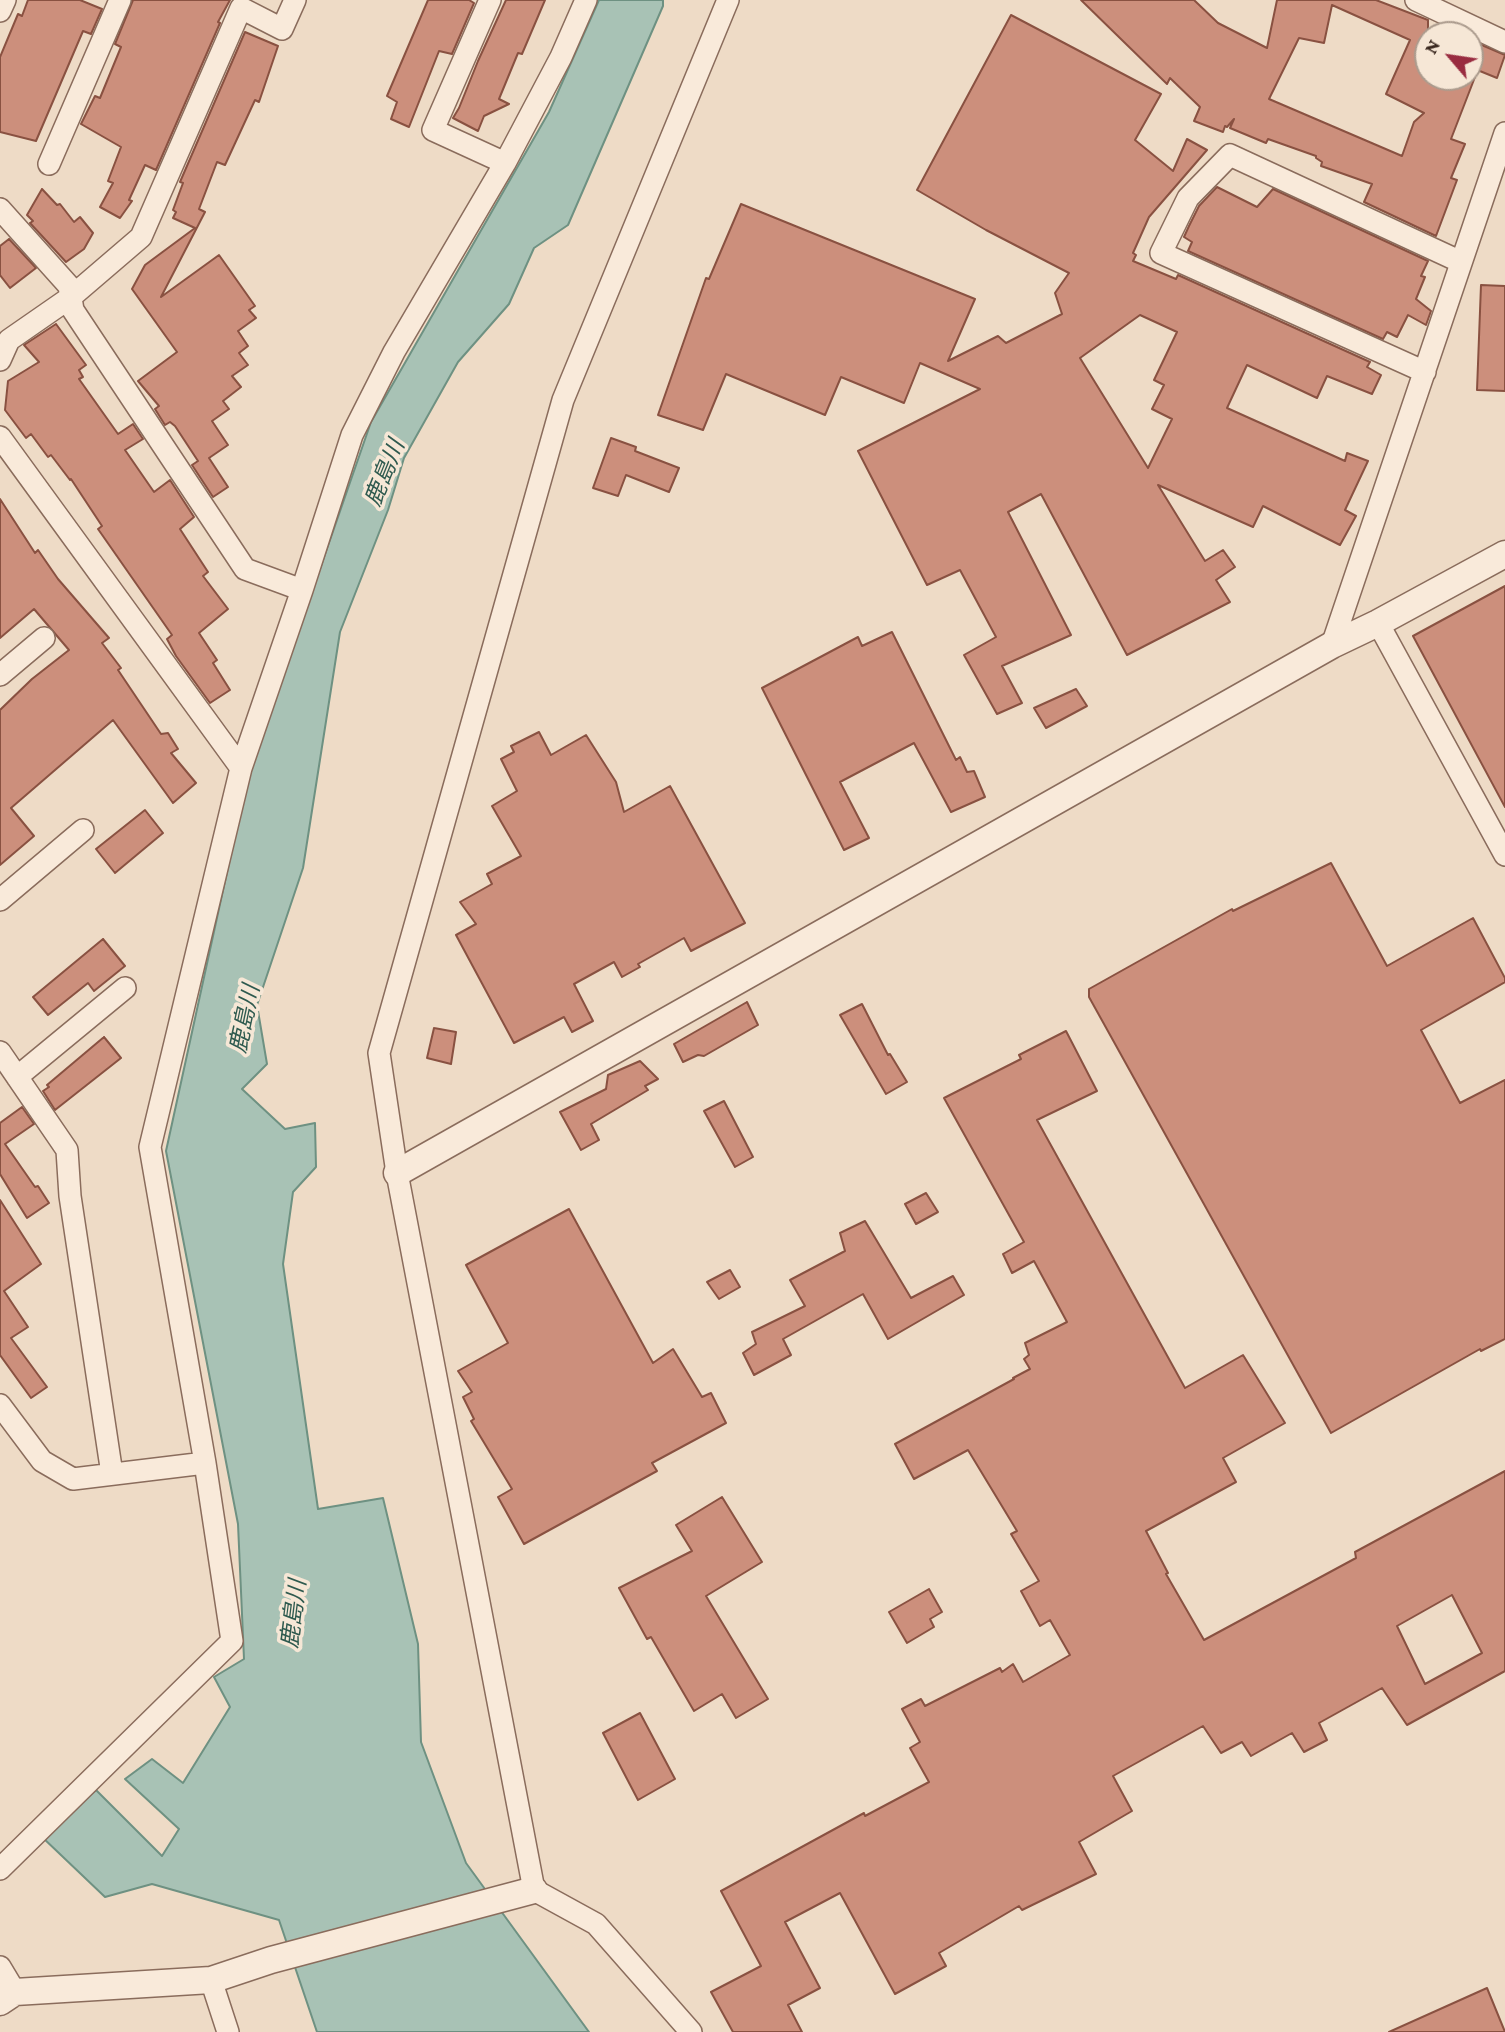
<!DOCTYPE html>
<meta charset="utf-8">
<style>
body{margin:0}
#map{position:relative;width:1505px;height:2032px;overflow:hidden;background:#eedbc6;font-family:"Crimson Pro",serif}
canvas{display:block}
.north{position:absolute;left:1414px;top:21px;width:70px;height:70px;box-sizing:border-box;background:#f6e7d6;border:2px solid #ab9b8d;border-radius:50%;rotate:299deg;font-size:19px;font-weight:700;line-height:28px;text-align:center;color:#3a281f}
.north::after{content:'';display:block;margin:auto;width:24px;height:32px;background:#992c40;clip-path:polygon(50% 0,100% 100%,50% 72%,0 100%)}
</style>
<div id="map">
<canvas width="1505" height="2032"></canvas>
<div class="north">N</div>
</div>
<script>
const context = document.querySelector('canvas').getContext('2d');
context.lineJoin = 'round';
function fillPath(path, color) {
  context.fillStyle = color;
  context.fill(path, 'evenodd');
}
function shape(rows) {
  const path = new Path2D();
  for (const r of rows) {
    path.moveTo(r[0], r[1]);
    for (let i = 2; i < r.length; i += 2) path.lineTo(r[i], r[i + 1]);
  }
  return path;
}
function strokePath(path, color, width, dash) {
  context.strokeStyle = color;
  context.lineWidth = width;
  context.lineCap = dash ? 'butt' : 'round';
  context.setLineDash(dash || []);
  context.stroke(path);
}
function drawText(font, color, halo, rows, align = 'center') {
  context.font = font + ' "Crimson Pro","Noto Sans JP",serif';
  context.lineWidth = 7;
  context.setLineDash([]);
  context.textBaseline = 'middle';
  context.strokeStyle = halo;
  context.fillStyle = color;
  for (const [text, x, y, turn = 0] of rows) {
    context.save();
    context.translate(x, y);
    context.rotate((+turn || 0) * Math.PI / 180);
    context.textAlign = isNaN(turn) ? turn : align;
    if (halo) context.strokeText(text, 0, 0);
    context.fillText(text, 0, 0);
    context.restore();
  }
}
const water = shape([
 [599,0,663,0,663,6,568,225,534,248,509,304,458,362,404,458,388,510,340,632,303,868,257,1005,267,1064,242,1089,285,1129,315,1123,316,1167,293,1192,283,1264,318,1509,383,1498,418,1644,421,1742,466,1863,589,2032,317,2032,279,1920,152,1884,105,1897,41,1836,96,1790,162,1856,179,1829,125,1779,152,1759,183,1783,230,1707,214,1677,244,1659,238,1524,166,1151,248,776,371,422,549,112,599,0]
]);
fillPath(water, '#a8c2b5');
strokePath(water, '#6e9182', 2);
const building = shape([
 [28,0,80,0,102,9,91,34,83,31,36,141,0,132,0,57,18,14,22,16,28,0],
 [133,0,230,0,218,22,220,23,156,170,145,165,129,200,132,201,120,218,100,207,113,183,108,181,121,147,81,124,95,96,100,98,121,47,115,44,133,0],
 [428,0,469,0,474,3,452,54,439,51,409,127,391,119,397,102,387,96,428,0],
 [506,0,545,0,522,54,518,53,499,99,509,104,484,116,478,131,453,118,459,108,478,61,506,0],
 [1081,0,1194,0,1218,23,1267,48,1277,0,1376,0,1428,20,1428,77,1475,77,1451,139,1465,144,1451,178,1457,180,1436,236,1364,202,1372,184,1321,166,1322,162,1316,158,1316,156,1268,139,1266,143,1230,128,1234,119,1227,127,1225,126,1223,132,1194,121,1200,107,1170,78,1167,84,1081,0],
 [1332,5,1410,40,1386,94,1424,113,1414,122,1402,156,1269,99,1299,38,1324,43,1332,5],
 [1011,15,1161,94,1135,140,1173,171,1187,139,1207,150,1149,217,1133,253,1136,255,1133,261,1176,279,1178,275,1370,362,1367,367,1381,375,1372,394,1327,376,1317,398,1247,365,1227,408,1345,461,1347,453,1368,461,1345,510,1356,516,1340,545,1263,506,1253,527,1158,485,1205,561,1223,550,1235,567,1216,580,1230,602,1127,655,1041,494,1008,512,1071,635,1002,666,1022,703,997,714,964,655,996,637,960,570,927,585,858,451,980,389,920,363,904,403,841,377,825,415,726,374,703,430,658,415,706,278,709,279,741,204,975,299,948,361,998,336,1006,343,1062,314,1055,293,1069,273,986,230,917,190,1011,15],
 [1140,315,1177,332,1154,380,1164,385,1152,409,1172,419,1148,468,1080,358,1140,315],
 [245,32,278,46,259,102,255,100,225,165,217,162,199,209,205,212,161,297,219,255,255,306,249,310,256,318,238,331,248,346,239,353,248,365,232,376,241,387,223,401,229,409,212,421,228,445,209,458,228,487,213,497,192,465,198,461,175,426,170,422,165,425,155,409,159,406,138,381,177,352,132,289,145,265,195,228,173,218,176,212,173,210,183,183,180,182,245,32],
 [1470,40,1505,55,1497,78,1470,67,1470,40],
 [1217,187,1257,207,1273,189,1428,261,1421,276,1425,277,1416,299,1431,311,1426,325,1408,315,1397,337,1387,332,1383,339,1188,251,1192,242,1184,237,1189,226,1199,206,1217,187],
 [42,189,57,205,60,204,74,222,80,217,93,233,84,249,66,262,30,223,33,221,27,215,42,189],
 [9,239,36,268,10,288,0,275,0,246,9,239],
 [1481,285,1505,286,1505,391,1477,390,1481,285],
 [56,324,86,365,79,370,83,377,79,379,118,434,133,424,143,439,125,450,154,492,170,480,194,517,180,529,208,572,203,576,228,609,199,633,217,660,213,663,230,690,210,703,176,656,167,639,172,635,98,529,102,526,71,479,70,480,51,455,48,457,31,434,26,438,5,410,8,381,39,362,24,345,56,324],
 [611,438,636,447,635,451,679,468,669,492,626,475,618,496,593,488,611,438],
 [0,499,35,553,38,550,58,579,109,638,102,643,121,668,118,670,161,734,168,733,178,749,171,753,196,783,173,803,113,720,11,808,34,836,0,865,0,710,32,679,69,650,34,609,0,638,0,499],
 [1505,586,1505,807,1413,636,1505,586],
 [892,632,956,760,960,757,967,772,974,771,985,797,951,812,914,743,840,782,869,838,844,850,762,688,858,637,862,646,892,632],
 [1076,689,1087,706,1046,728,1034,708,1076,689],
 [539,732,551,755,586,735,616,782,624,812,670,786,745,923,691,951,684,938,638,964,640,967,622,977,614,962,574,984,593,1021,572,1032,564,1017,514,1043,456,935,476,924,460,902,492,884,487,874,521,856,492,806,517,791,501,759,514,752,511,746,539,732],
 [145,810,163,833,115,873,96,849,145,810],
 [1331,863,1387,966,1473,918,1505,978,1505,982,1421,1030,1460,1103,1505,1080,1505,1339,1481,1351,1480,1349,1331,1433,1089,997,1089,989,1232,909,1233,911,1331,863],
 [103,939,125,966,94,991,88,983,48,1015,33,997,103,939],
 [747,1002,758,1025,704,1056,698,1055,683,1062,674,1044,747,1002],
 [862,1004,888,1055,890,1054,907,1082,886,1094,840,1015,862,1004],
 [434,1028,456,1032,451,1064,427,1058,434,1028],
 [1066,1031,1097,1091,1037,1120,1185,1388,1243,1355,1285,1423,1223,1458,1236,1482,1146,1531,1168,1573,1166,1574,1204,1640,1356,1558,1355,1552,1505,1471,1505,1671,1407,1725,1382,1688,1319,1723,1327,1740,1304,1752,1292,1733,1251,1756,1242,1742,1221,1753,1203,1726,1113,1776,1132,1811,1079,1842,1096,1874,1022,1910,1019,1906,939,1953,946,1966,895,1994,840,1893,785,1922,820,1988,788,2005,802,2032,733,2032,711,1992,761,1966,721,1891,864,1813,865,1816,929,1782,910,1748,920,1742,902,1709,921,1699,925,1706,1000,1668,1002,1672,1013,1664,1023,1682,1070,1655,1050,1620,1040,1626,1021,1591,1039,1581,1011,1534,1017,1531,968,1450,914,1479,895,1444,1014,1379,1013,1378,1030,1369,1024,1359,1029,1355,1025,1343,1067,1322,1034,1261,1012,1273,1003,1254,1024,1242,944,1098,1021,1059,1019,1055,1066,1031],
 [1452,1595,1482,1653,1425,1684,1397,1626,1452,1595],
 [104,1037,121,1058,55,1110,43,1091,49,1087,47,1085,104,1037],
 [640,1061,658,1079,645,1086,648,1090,591,1124,599,1140,581,1150,560,1112,606,1089,608,1075,640,1061],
 [724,1101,753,1157,735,1167,704,1111,724,1101],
 [22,1107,34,1124,5,1144,35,1187,38,1186,49,1203,27,1218,0,1174,0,1123,22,1107],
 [926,1193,938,1212,916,1224,905,1204,926,1193],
 [0,1200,41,1264,4,1291,28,1327,11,1338,47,1387,31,1398,0,1355,0,1200],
 [569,1209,653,1363,673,1349,702,1397,711,1393,726,1423,652,1463,657,1471,524,1544,498,1497,512,1489,471,1421,474,1419,463,1397,472,1392,458,1371,508,1343,466,1265,569,1209],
 [865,1221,911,1298,953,1276,964,1295,888,1339,863,1294,783,1339,791,1355,754,1375,743,1353,756,1344,752,1332,805,1306,790,1280,845,1251,840,1233,865,1221],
 [730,1270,740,1287,719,1299,707,1282,730,1270],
 [722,1497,762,1562,706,1596,768,1699,736,1718,722,1694,694,1711,651,1637,647,1639,619,1588,692,1551,676,1525,722,1497],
 [929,1589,942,1612,930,1619,934,1627,907,1643,889,1612,929,1589],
 [640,1713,675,1779,638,1800,603,1733,640,1713],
 [1487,1988,1505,2032,1389,2032,1487,1988]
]);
fillPath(building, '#cc8f7c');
strokePath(building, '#895141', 2);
const minor = shape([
 [490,0,433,130,505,163],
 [1416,0,1505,42],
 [0,11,5,0],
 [49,164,120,0],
 [0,209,69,286,73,310,245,569,302,590],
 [0,360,9,340,71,297,141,237,241,8,282,29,295,0],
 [1425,372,1161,253,1188,198,1230,155,1461,262],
 [0,437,241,768],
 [1378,623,1505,855],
 [1332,645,1505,133],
 [0,675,44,638],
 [0,900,83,830],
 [0,1052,67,1150,70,1196,112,1474],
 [17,1077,125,988],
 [0,1405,42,1461,73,1479,205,1463,232,1641,0,1869],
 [205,1463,150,1147,241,768,302,590,352,435,394,352,505,163,561,57,586,0],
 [0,1967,15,1992],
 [211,1980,228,2032],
 [691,2032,596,1924,534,1890,397,1173,379,1053,563,400,728,0]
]);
const tertiary = shape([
 [397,1173,1332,645,1378,623,1505,554],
 [0,2002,15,1992,211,1980,271,1960,534,1890]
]);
strokePath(minor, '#8a6c5c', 24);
strokePath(tertiary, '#8a6c5c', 29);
strokePath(minor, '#f9eada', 21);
strokePath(tertiary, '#f9eada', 26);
drawText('italic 23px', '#2f5a4f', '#f6e7d6', [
 ["鹿島川",385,473,-68],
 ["鹿島川",245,1019,-78],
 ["鹿島川",294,1614,-83]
]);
</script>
